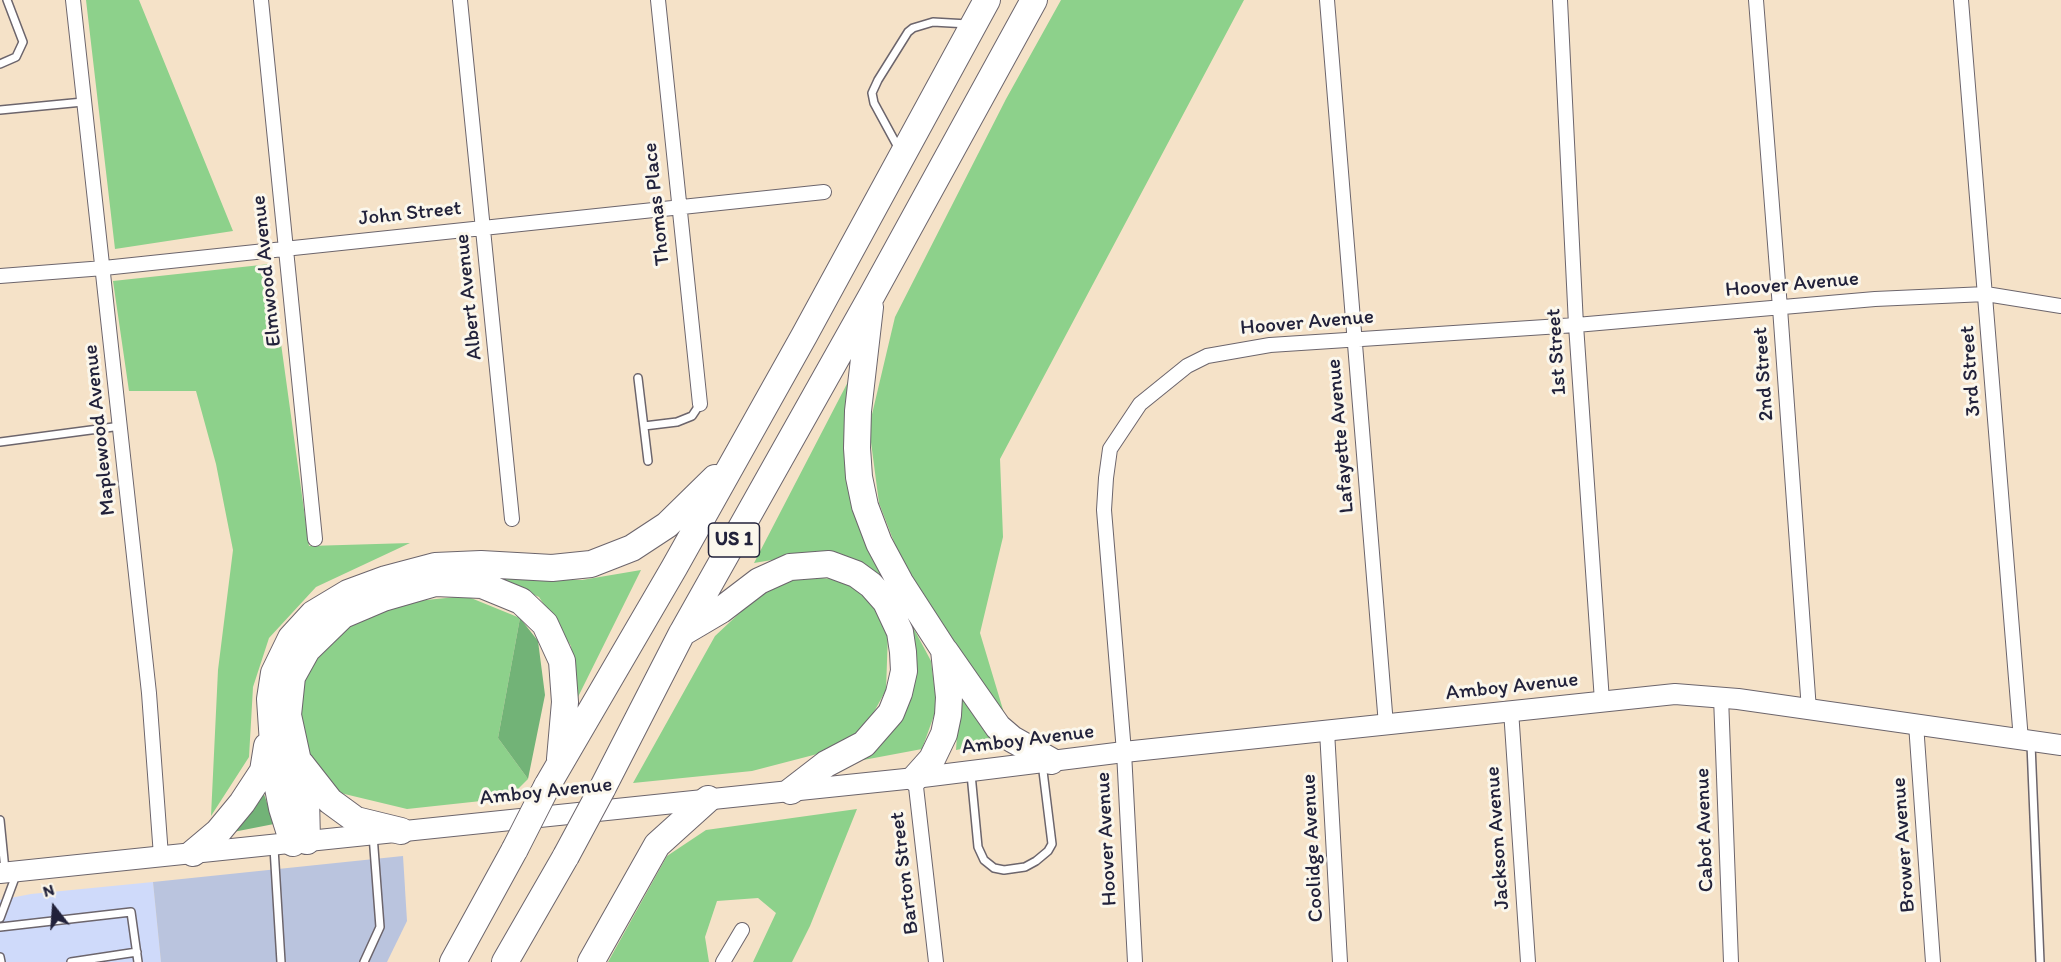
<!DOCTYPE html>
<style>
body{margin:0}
#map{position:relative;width:2061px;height:962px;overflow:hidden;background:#f5e2c8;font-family:Itim,sans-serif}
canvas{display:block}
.north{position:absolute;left:24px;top:878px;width:60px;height:60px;-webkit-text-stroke:4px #fbf7ec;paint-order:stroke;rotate:343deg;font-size:16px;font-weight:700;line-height:24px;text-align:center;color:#22223b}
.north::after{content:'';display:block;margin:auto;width:21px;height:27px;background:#22223b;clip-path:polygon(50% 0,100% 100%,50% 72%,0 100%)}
</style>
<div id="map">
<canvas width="2061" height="962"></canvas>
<div class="north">N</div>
</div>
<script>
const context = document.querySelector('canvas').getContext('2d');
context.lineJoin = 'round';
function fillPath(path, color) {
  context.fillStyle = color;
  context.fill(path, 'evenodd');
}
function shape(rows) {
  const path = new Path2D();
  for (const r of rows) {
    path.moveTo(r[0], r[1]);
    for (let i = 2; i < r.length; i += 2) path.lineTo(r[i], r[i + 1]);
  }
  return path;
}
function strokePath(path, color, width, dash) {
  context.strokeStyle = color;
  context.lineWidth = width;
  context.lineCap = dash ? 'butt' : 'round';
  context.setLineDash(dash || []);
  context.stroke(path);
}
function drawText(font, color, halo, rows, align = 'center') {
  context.font = font + ' Itim,sans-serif';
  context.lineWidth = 6;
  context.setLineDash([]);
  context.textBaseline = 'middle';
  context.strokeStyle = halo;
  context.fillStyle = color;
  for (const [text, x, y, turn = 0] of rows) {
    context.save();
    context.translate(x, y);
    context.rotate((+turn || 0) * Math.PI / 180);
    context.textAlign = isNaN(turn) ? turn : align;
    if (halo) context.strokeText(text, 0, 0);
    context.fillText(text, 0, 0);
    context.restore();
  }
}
fillPath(shape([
 [153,882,161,962,0,962,0,900,31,894]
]), '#cfdafa');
fillPath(shape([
 [403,856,407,921,387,962,161,962,153,882]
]), '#bac4de');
fillPath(shape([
 [86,0,139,0,233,231,115,249],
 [1061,0,1244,0,1000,459,1003,537,980,633,1004,713,972,670,904,568,879,503,869,427,895,317,1006,99],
 [270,264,309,546,410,543,316,587,269,638,253,687,249,757,211,816,218,670,233,550,216,464,196,391,129,391,113,281],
 [851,376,872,549,886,584,826,551,754,563],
 [641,570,575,703,571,646,539,597,494,577,582,580],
 [797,576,845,580,872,600,888,633,886,690,864,730,825,752,752,771,633,783,715,636,762,592],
 [466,596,520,618,498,738,528,779,509,798,407,809,332,791,301,750,295,724,304,671,339,631,396,603],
 [907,616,931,661,937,707,922,749,858,761,890,734,912,691],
 [960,690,1002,741,956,750],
 [857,809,810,926,792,962,753,962,776,913,758,898,717,901,705,937,709,962,608,962,667,856,706,830]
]), '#8dd18b');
fillPath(shape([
 [520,618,538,641,545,695,528,779,498,738],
 [262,788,274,824,228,833]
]), '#72b377');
const lane = shape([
 [0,64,16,57,23,42,7,0],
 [0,110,83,102],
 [899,149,874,103,872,93,878,80,908,32,913,28,933,22,968,24],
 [638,378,648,461],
 [644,426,677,422,692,416,700,404],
 [0,442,121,426],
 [2031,744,2040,962],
 [971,774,978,847,984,860,994,868,1004,870,1025,867,1036,861,1048,851,1052,844,1042,763],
 [0,820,5,870],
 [274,848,281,962],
 [0,918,16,875],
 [0,927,131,912,138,962],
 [0,957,1,962],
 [71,962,137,952],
 [364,962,380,927,373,835]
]);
const street = shape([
 [73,0,149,693,161,856],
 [261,0,315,539],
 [460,0,512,519],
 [658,0,700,404],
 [1327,0,1386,725],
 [1560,0,1576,325,1602,701],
 [1756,0,1780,308,1809,710],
 [1961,0,2021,740],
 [0,276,104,268,824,192],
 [1721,697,1731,962],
 [1511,710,1528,962],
 [1916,724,1933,962],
 [1327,731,1340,962],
 [915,778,936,962],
 [723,962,742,930],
 [1135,962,1124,752,1104,510,1106,478,1110,449,1140,404,1187,366,1207,356,1270,345,1576,325,1875,299,1986,294,2061,306]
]);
const secondary = shape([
 [0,873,915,778,1124,752,1675,694,1738,699,2061,745]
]);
const highway = shape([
 [870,307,858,411,857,448,859,477,865,506,879,543,900,582,944,650,949,697,948,715,944,734,932,759,915,778],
 [682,633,721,610,759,581,790,567,829,564,856,574,871,585,886,602,900,632,903,652,904,671,899,693,891,713,864,744,826,764,791,791],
 [945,651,998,727,1012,739,1051,761],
 [301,764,330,801,356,820,401,831],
 [547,786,674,568,804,336,987,0],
 [602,789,682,633,872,295,1034,0],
 [307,841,306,798,288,715,292,677,307,650,343,615,383,598,435,583,482,585,521,601,545,624,562,661,565,702,560,759],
 [293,843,282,808,275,773,270,699,274,673,291,638,313,614,348,593,386,579,435,566,481,564,552,568,591,564,632,548,667,525,715,478],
 [193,853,218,832,242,803,263,771,267,746],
 [453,962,515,849],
 [505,962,566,856],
 [591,962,657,845,708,799]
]);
strokePath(lane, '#6c656c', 10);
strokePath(street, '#6c656c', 16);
strokePath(secondary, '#6c656c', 22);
strokePath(highway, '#6c656c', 28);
strokePath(lane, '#fff', 7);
strokePath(street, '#fff', 14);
strokePath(secondary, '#fff', 20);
strokePath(highway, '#fff', 26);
const highwayBridge = shape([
 [515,849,547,786],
 [566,856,602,789]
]);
strokePath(highwayBridge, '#6c656c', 28, []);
strokePath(highwayBridge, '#fff', 26);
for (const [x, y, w] of [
 [734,540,51]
]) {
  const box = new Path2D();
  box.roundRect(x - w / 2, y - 17, w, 34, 4.5);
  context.fillStyle = '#fbf7ec';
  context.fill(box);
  strokePath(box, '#22223b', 1.5);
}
drawText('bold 20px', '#22223b', null, [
 ["US 1",734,540]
]);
drawText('21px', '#22223b', '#fbf7ec', [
 ["Thomas Place",657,204,-96],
 ["John Street",410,214,-6],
 ["Elmwood Avenue",267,271,-96],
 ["Hoover Avenue",1792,285,-5],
 ["Albert Avenue",469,297,-96],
 ["Hoover Avenue",1307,323,-5],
 ["1st Street",1557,352,-94],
 ["3rd Street",1971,371,-94],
 ["2nd Street",1764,374,-94],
 ["Maplewood Avenue",100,430,-96],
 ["Lafayette Avenue",1341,436,-95],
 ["Amboy Avenue",1512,687,-6],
 ["Amboy Avenue",1028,740,-7],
 ["Amboy Avenue",546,792,-6],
 ["Cabot Avenue",1705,830,-92],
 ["Jackson Avenue",1498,838,-94],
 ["Hoover Avenue",1107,839,-93],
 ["Brower Avenue",1904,845,-94],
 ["Coolidge Avenue",1313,848,-93],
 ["Barton Street",905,873,-97]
]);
</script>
